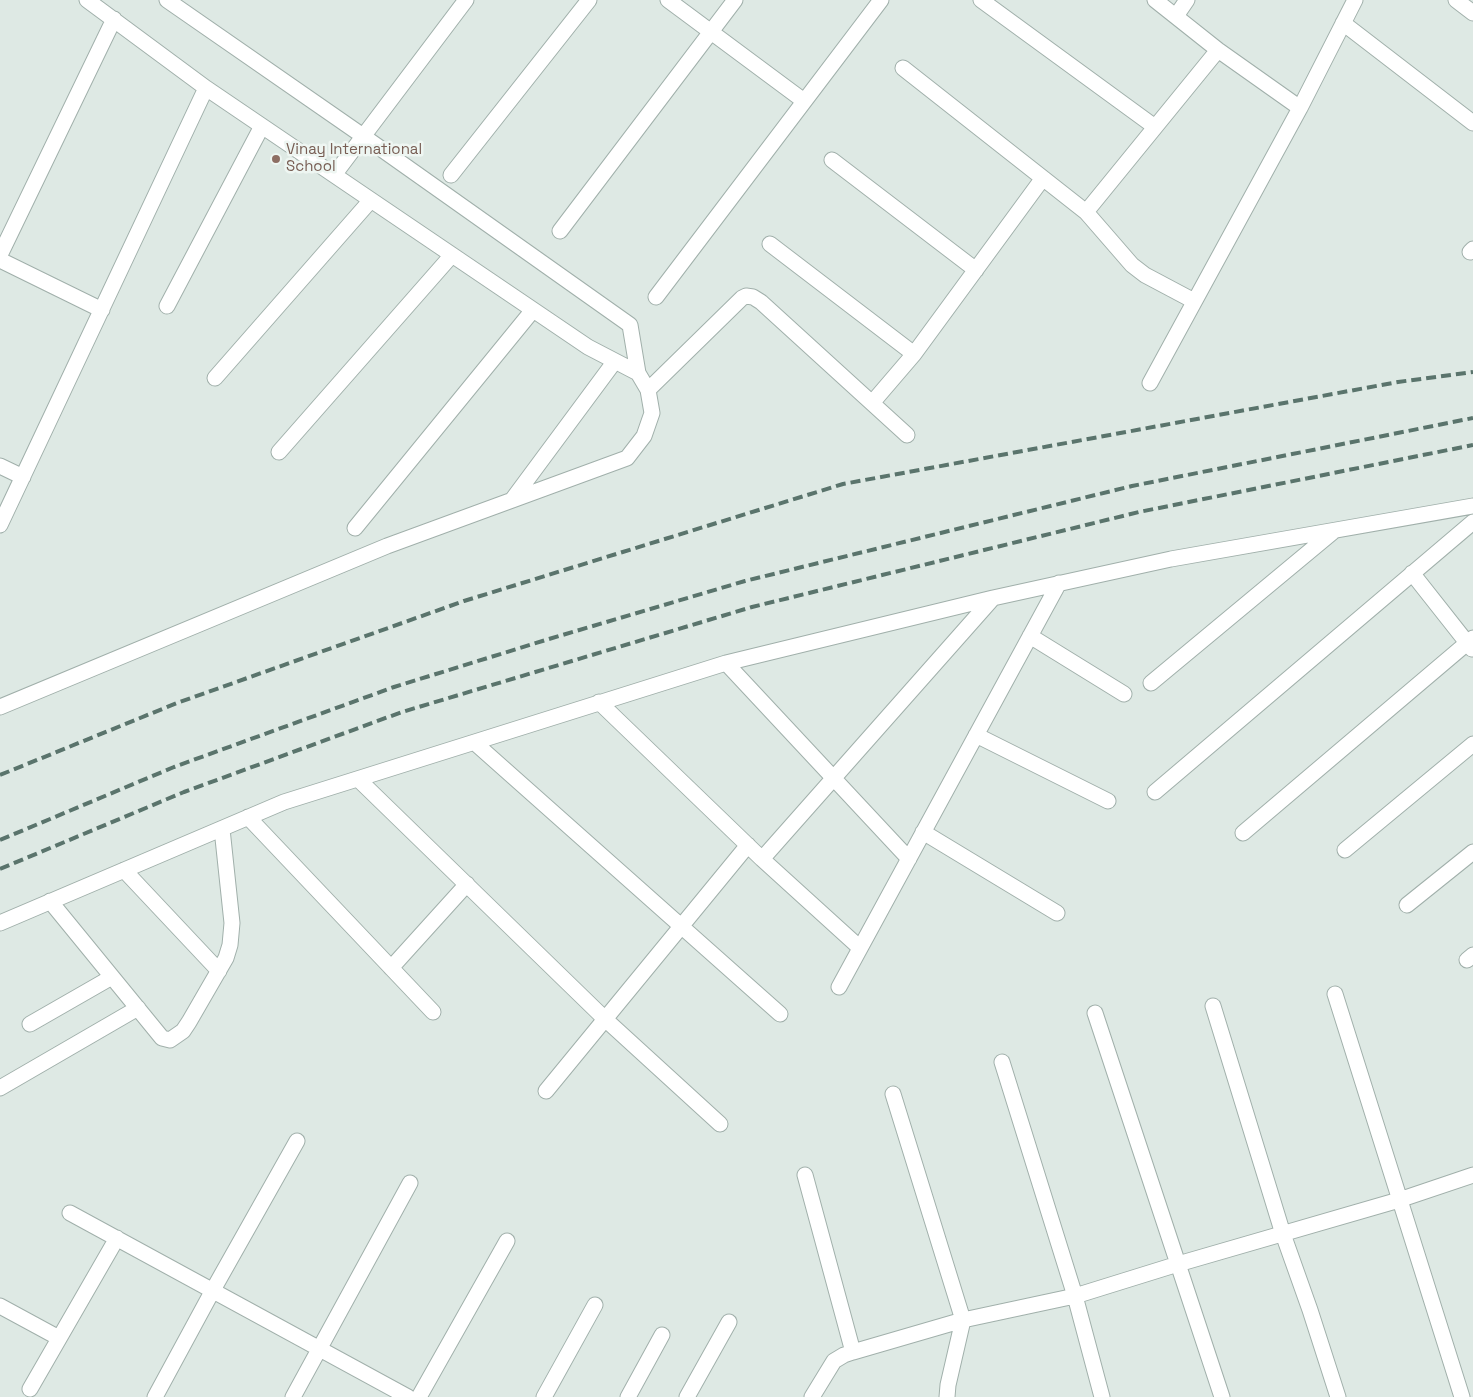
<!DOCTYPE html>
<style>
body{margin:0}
canvas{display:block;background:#dee9e4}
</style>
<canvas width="1473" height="1397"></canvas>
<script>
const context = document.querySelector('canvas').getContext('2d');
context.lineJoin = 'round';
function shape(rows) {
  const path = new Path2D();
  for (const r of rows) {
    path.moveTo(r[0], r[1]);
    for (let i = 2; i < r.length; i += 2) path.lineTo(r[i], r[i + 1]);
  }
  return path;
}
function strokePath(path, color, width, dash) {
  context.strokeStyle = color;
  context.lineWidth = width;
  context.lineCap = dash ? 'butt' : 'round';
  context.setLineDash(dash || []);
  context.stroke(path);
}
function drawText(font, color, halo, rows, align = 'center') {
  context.font = font + ' "Space Grotesk",sans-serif';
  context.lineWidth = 5;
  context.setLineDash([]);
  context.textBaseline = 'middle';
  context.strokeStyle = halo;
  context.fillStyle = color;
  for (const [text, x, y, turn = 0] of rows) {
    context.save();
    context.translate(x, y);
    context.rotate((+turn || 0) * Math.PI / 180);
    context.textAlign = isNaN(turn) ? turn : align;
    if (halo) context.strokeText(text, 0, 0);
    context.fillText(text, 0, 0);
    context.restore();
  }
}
const minor = shape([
 [87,0,206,88,371,200,588,347,638,373],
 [668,0,804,101],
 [981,0,1155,127],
 [1155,0,1218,50,1300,108],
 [1456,0,1473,13],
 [1176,16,1187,0],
 [1343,23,1473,123],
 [903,68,1086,212,1132,265,1145,275,1194,301],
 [832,160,976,270],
 [334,175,466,0],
 [451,175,589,0],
 [1086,212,1218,50],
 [560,231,735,0],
 [770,244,914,354],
 [1470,252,1473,249],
 [0,255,114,19],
 [0,260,102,310],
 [656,297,881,0],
 [167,306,262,126],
 [215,378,371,200],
 [1150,383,1300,108,1355,0],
 [648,390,742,298,746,296,753,297,761,302,907,435],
 [872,403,914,354,1043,178],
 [279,452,452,255],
 [0,466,23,477],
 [512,500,615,361],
 [0,525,206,88],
 [355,528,533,310],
 [1412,573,1472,649],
 [1030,636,1124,694],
 [726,663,909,859],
 [1151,683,1334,531],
 [599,702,762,859,860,948],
 [0,707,387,546,627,458,644,436,652,413,648,390,638,373,630,325,363,136,167,0],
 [976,735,1108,801],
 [475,743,780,1014],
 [358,779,605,1019,720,1124],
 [1155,792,1473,522],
 [248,817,433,1012],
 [923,832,1057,913],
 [1243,833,1473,638],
 [1345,850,1473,744],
 [762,859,993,598],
 [124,870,219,971],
 [50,901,162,1038,170,1040,183,1031,189,1022,226,958,230,945,232,923,222,829],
 [1407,905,1473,852],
 [0,923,284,802,726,663,993,598,1171,559,1473,506],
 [1467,960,1473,955],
 [391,968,467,884],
 [839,987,1059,583],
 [1335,994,1462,1397],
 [1213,1006,1283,1234,1310,1310,1338,1397],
 [1095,1013,1222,1397],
 [30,1024,112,977],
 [1002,1062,1075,1296,1102,1397],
 [0,1088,138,1008],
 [546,1091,748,845],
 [893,1094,963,1320,948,1385,947,1397],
 [805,1175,853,1352],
 [70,1213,408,1397],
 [0,1306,59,1338],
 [30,1389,117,1238],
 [155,1397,213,1290,297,1141],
 [293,1397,410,1183],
 [419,1397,507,1241],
 [544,1397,595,1305],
 [628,1397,662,1335],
 [687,1397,729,1322],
 [812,1397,834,1361,844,1355,853,1352,963,1320,1075,1296,1178,1264,1399,1200,1473,1175]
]);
strokePath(minor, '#a1b0ab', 17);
strokePath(minor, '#fff', 15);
strokePath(shape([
 [0,775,177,703,464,601,843,484,1398,382,1473,372],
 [0,840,174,767,394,687,549,639,745,581,1132,486,1473,418],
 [0,869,184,792,402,712,752,607,1139,512,1473,445]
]), '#5a746c', 4, [10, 5]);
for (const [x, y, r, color] of [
 [276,159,5,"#8d6e63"]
]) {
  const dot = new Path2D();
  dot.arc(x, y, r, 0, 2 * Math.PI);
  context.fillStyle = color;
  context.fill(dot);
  strokePath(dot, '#eef6f2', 2);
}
drawText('15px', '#785e54', '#eef6f2', [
 ["Vinay International",286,150],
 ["School",286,167]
], 'left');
</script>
